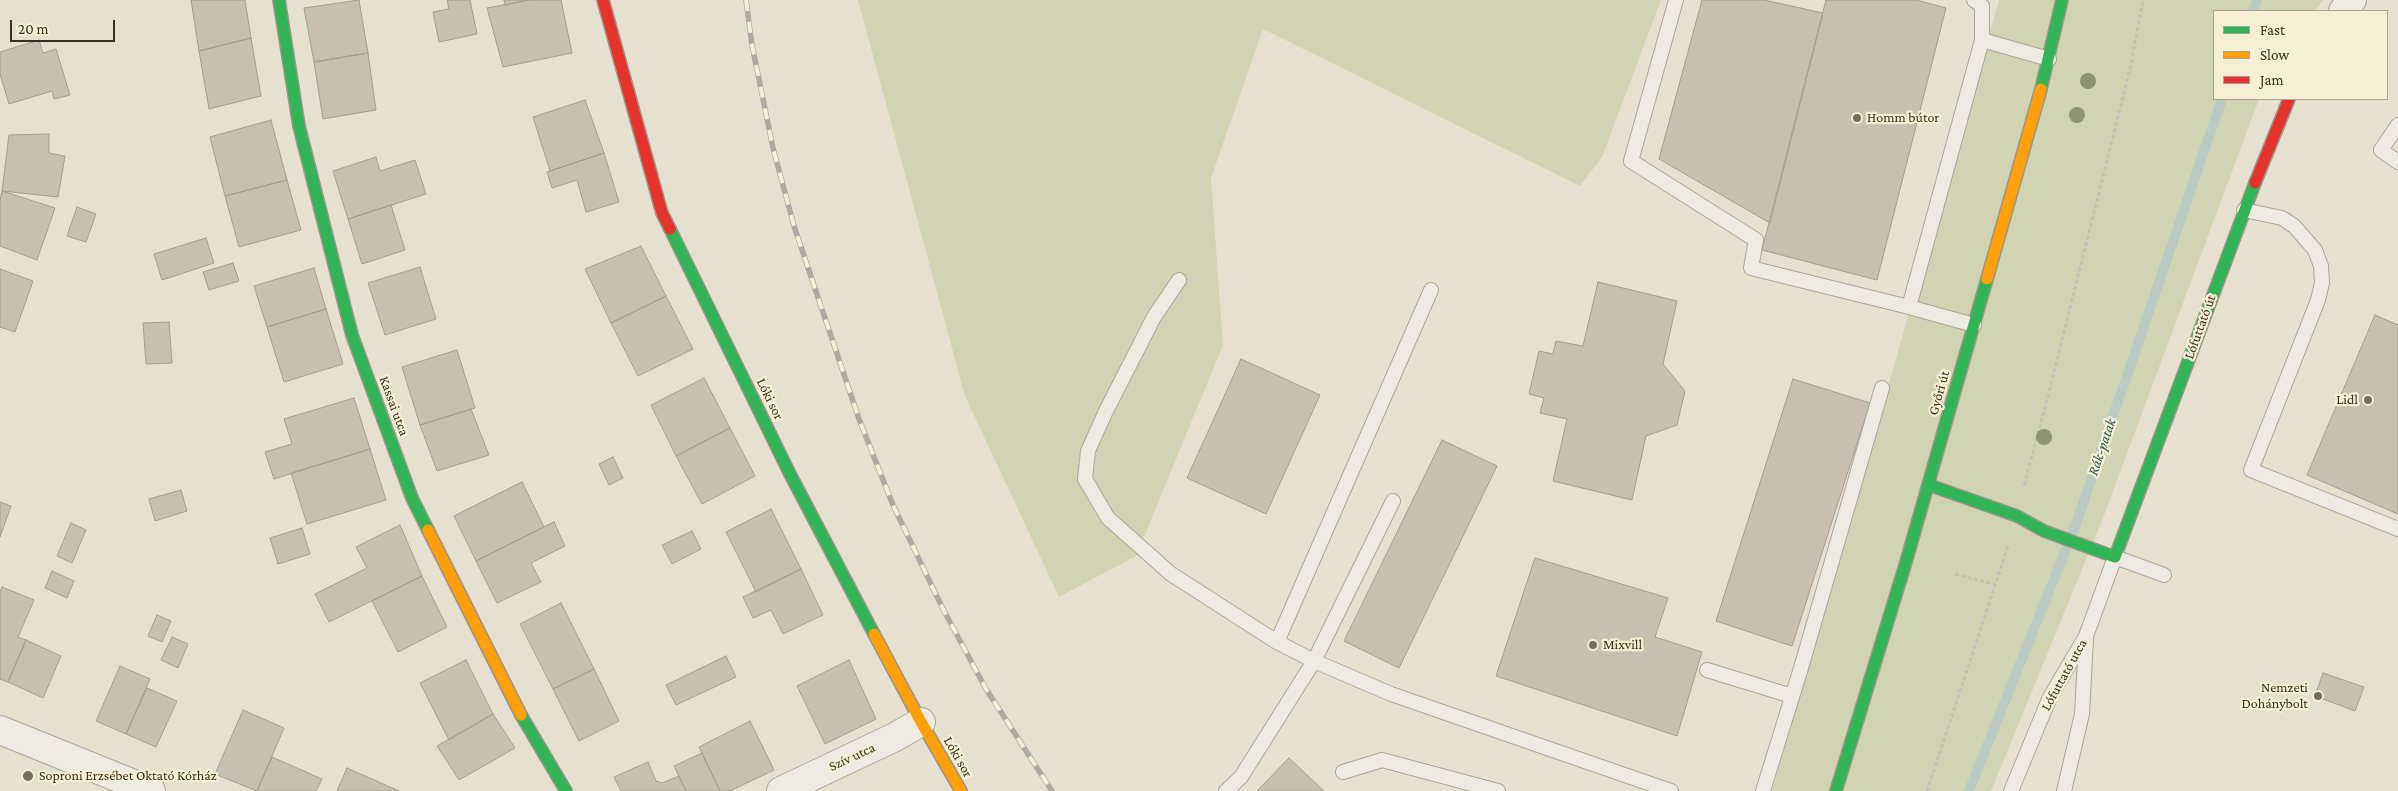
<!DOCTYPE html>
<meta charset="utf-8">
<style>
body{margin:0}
#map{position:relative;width:2398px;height:791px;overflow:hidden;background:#e5e0cf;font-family:"Crimson Pro",serif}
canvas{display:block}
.legend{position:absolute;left:2213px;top:10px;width:175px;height:90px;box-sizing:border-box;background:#f5efd6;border:1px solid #aaa28d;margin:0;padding:6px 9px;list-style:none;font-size:15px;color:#392f20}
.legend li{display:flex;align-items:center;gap:10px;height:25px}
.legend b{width:25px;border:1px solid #aaa28d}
.scale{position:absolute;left:10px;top:20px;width:105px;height:22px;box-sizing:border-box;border:2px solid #392f20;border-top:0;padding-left:6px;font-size:15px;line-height:18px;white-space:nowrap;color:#392f20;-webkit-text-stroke:4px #f5efd6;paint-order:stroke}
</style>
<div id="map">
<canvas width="2398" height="791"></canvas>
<ul class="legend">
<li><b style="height:6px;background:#30b455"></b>Fast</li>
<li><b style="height:6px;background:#ff9f0a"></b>Slow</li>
<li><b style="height:6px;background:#e5322d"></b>Jam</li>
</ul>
<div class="scale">20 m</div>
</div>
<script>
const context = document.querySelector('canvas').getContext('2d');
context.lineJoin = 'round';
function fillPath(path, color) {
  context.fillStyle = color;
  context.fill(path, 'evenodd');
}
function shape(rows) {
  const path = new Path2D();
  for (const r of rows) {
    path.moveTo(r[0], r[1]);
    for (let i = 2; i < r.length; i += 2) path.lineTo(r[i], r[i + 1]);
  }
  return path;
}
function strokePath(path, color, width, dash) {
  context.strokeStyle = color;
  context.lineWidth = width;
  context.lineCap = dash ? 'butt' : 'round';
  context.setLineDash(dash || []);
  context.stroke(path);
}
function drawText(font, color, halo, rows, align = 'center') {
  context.font = font + ' "Crimson Pro",serif';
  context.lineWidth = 4.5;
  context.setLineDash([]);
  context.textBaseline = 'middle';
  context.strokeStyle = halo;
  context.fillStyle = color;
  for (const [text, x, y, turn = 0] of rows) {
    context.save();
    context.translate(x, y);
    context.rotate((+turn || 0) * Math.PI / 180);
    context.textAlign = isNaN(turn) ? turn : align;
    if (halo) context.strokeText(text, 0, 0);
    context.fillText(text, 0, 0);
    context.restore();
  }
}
fillPath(shape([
 [858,0,1661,0,1602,157,1580,186,1263,29,1211,178,1223,345,1136,556,1059,597,965,396],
 [1999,0,2323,0,2315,11,2214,11,2214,99,2259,99,2103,518,1991,791,1772,791]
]), '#d1d4b2');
strokePath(shape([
 [2253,11,2257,0],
 [1969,791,2076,524,2222,99]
]), '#bacac2', 10);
const building = shape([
 [191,0,245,0,251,38,199,51,191,0],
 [359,0,368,53,314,62,304,8,359,0],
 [447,0,470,0,477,34,439,42,433,12,449,9,447,0],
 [504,0,529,0,505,5,504,0],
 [529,0,561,0,572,53,503,67,487,8,529,0],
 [1702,0,1764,0,1823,13,1770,223,1659,159,1702,0],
 [1826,0,1916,0,1946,8,1877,280,1762,250,1826,0],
 [251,38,261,96,209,109,199,51,251,38],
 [39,40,43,53,56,49,70,95,54,99,52,91,9,104,0,74,0,52,39,40],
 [368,53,376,110,323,119,314,62,368,53],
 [585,100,604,153,550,171,533,117,585,100],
 [271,120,287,180,225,196,210,137,271,120],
 [49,134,49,153,65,156,58,197,2,191,9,135,49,134],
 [604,153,619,202,586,212,577,180,552,188,547,172,604,153],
 [376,157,380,171,415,160,426,194,348,219,333,171,376,157],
 [287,180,301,230,239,247,225,196,287,180],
 [2,191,55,208,37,260,0,246,0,200,2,191],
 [391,205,405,250,362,264,348,219,391,205],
 [77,207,96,214,86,242,67,236,77,207],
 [206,238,214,263,162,280,154,254,206,238],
 [641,246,666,296,611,323,585,269,641,246],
 [233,263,239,281,209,290,203,272,233,263],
 [420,267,436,319,385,335,368,283,420,267],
 [314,268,326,309,267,327,254,286,314,268],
 [0,269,33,281,15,332,0,327,0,269],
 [1598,282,1677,301,1663,364,1685,391,1677,425,1646,436,1632,500,1553,481,1567,419,1540,413,1544,398,1529,394,1539,351,1553,354,1556,341,1583,346,1598,282],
 [666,296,693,349,638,376,611,323,666,296],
 [326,309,343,364,284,382,267,327,326,309],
 [2375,315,2398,325,2398,514,2307,475,2375,315],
 [169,322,172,363,146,364,143,323,169,322],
 [457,350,475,408,420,425,402,367,457,350],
 [1241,359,1320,395,1266,514,1187,478,1241,359],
 [704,378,730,428,676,456,651,405,704,378],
 [1793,379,1870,403,1792,646,1716,621,1793,379],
 [354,398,370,449,274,479,265,452,292,444,284,419,354,398],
 [471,409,489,455,437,471,420,425,471,409],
 [730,428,755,476,702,504,676,456,730,428],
 [1442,440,1497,466,1399,668,1344,641,1442,440],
 [370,449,386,500,307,524,291,473,370,449],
 [613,457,623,478,609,485,599,464,613,457],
 [522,482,544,527,476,561,454,516,522,482],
 [181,490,187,511,155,521,149,499,181,490],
 [0,502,11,506,0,537,0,502],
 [771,509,801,569,756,592,726,532,771,509],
 [554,522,565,546,531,563,541,582,497,603,476,561,554,522],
 [71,523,86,530,72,563,57,556,71,523],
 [400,525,422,576,329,622,315,594,367,568,356,547,400,525],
 [302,528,310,554,278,564,270,538,302,528],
 [692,531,701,549,672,564,662,545,692,531],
 [1535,558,1668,598,1655,637,1702,652,1677,736,1496,676,1535,558],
 [801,569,823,615,783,634,771,610,753,618,743,597,801,569],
 [52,571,74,581,67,598,45,588,52,571],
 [422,576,447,627,398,652,372,601,422,576],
 [2,587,34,600,18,637,26,640,8,682,0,679,0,592,2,587],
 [561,603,594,669,553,689,520,624,561,603],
 [157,615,171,621,162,642,148,636,157,615],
 [172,637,188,644,178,668,161,660,172,637],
 [26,640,61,656,43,698,8,682,26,640],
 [726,656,736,677,676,705,666,685,726,656],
 [466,660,493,714,449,740,420,683,466,660],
 [849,660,876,719,825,744,797,686,849,660],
 [120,666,150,679,126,734,96,721,120,666],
 [594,669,619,721,579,741,553,689,594,669],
 [2323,673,2364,687,2355,711,2315,696,2323,673],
 [147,688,177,701,156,747,126,734,147,688],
 [243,710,284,728,257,791,215,774,243,710],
 [493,714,515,748,459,780,437,746,493,714],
 [750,721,774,770,730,791,720,791,699,747,750,721],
 [702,753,720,791,686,791,674,766,702,753],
 [272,757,322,779,316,791,257,791,272,757],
 [1289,758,1324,791,1257,791,1289,758],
 [648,762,656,781,662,783,679,776,686,791,621,791,614,777,648,762],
 [347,768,399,791,337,791,347,768]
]);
fillPath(building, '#c8bfb0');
strokePath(building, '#a59c8e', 1);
const lane = shape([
 [1676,0,1631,161,1756,240,1751,268,1909,307],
 [1974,0,1982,6,1982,40],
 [2398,125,2381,150,2398,162],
 [2244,210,2282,218,2294,226,2315,250,2321,266,2322,283,2318,300,2251,470,2398,529],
 [1179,280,1154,317,1106,411,1088,451,1085,479,1108,518,1171,574,1277,642,1314,661,1391,694,1671,791],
 [1974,325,1909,307,1982,40,2049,59],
 [1277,642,1431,290],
 [1707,670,1792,696],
 [1343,772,1382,760,1498,791],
 [1226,791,1241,777,1314,661,1393,501],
 [1763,791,1801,668,1882,388],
 [2011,791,2050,697,2086,636,2115,557,2164,575],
 [2064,791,2082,714,2086,639]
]);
const street = shape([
 [2343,11,2352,0],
 [0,730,151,791],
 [781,791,895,737,921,722]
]);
const fast = shape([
 [279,0,299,126,352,335,412,498,428,530],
 [2041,89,2062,0],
 [670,229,790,474,874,634],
 [1929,485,2017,516,2044,531,2115,557,2255,183],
 [521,715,566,791],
 [1836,791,1906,562,1987,279]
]);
const slow = shape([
 [1987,279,2041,89],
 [428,530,521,715],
 [874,634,921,722,961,791]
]);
const jam = shape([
 [603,0,662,213,670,229],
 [2255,183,2289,99]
]);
strokePath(lane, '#aba598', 16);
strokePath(street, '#aba598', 30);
strokePath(fast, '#9a9588', 14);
strokePath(slow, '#9a9588', 14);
strokePath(jam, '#9a9588', 14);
strokePath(shape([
 [2024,485,2046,404,2130,69,2143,0],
 [1955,574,1994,584],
 [1927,791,2008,546]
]), '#c6c1b8', 3, [4, 2.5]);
strokePath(lane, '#edeae1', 14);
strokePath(street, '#edeae1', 28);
strokePath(fast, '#30b455', 11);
strokePath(slow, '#ff9f0a', 11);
strokePath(jam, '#e5322d', 11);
const rail = shape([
 [746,0,752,45,773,148,794,226,859,419,893,505,943,609,986,689,1052,791]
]);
strokePath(rail, '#adaaa1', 5.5);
strokePath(rail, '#f5efd6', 4, [11]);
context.fillStyle = '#8d9473';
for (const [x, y] of [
 [2088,81],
 [2077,115],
 [2044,437]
]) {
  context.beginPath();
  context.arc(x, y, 8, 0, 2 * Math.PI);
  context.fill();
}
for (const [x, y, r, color] of [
 [1857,118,5,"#756d5d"],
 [2368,400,5,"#756d5d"],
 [1593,645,5,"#756d5d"],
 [2318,696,5,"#756d5d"],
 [28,776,6,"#756d5d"]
]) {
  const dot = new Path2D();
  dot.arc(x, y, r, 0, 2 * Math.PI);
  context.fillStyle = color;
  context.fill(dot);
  strokePath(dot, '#f5efd6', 2);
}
drawText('14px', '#392f20', '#f5efd6', [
 ["Homm bútor",1867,118],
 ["Lidl",2358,400,"right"],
 ["Mixvill",1603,645],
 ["Nemzeti",2308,688,"right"],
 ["Dohánybolt",2308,704,"right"],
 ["Soproni Erzsébet Oktató Kórház",39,776]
], 'left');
drawText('14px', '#392f20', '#f5efd6', [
 ["Lófuttató út",2200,327,-70],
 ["Győri út",1939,393,-74],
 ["Lóki sor",770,399,64],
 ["Kassai utca",394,406,70],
 ["Lófuttató utca",2064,675,-61],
 ["Szív utca",852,757,-25],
 ["Lóki sor",958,757,60]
]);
drawText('italic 15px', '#305759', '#f5efd6', [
 ["Rák-patak",2102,447,-71]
]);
</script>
